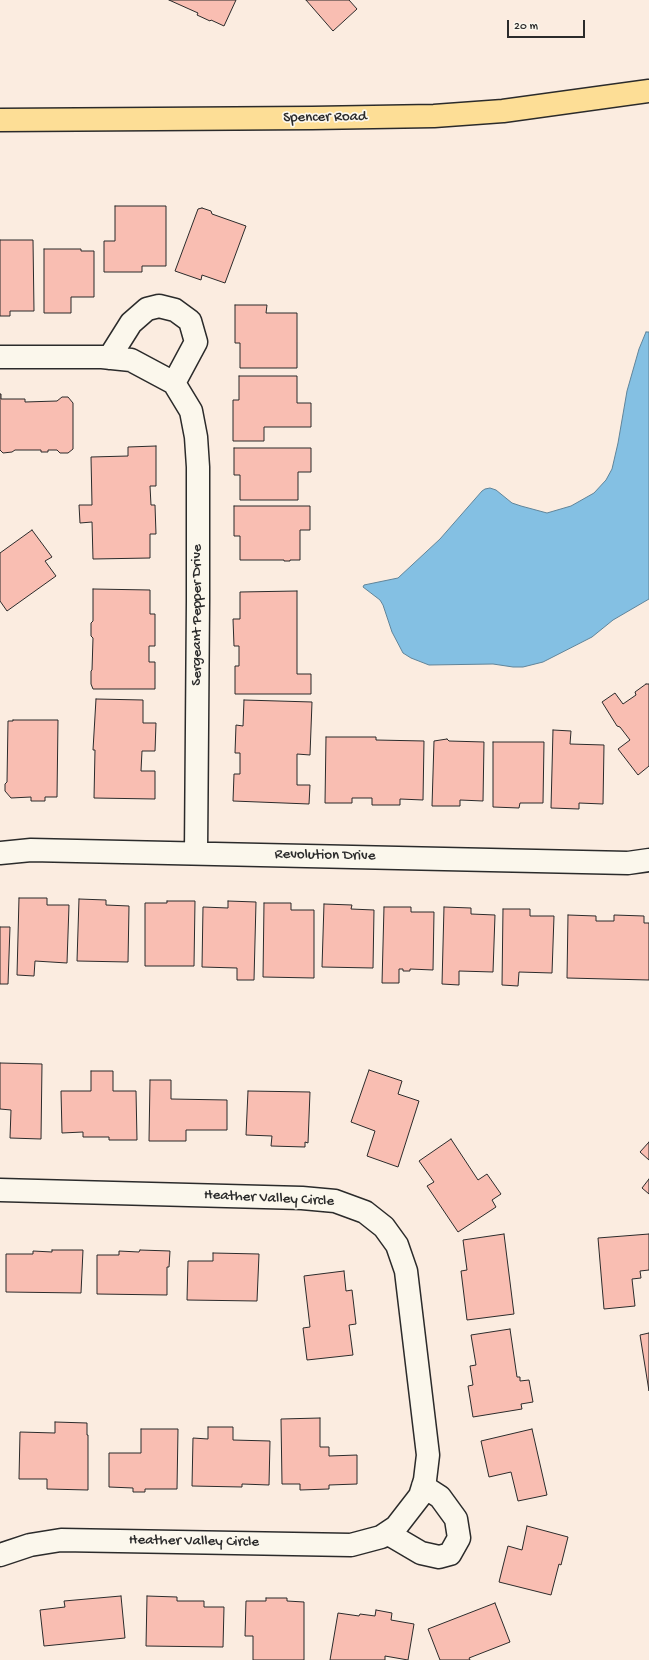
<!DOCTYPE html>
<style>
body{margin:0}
#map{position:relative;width:649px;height:1660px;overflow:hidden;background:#fbece0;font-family:"Gochi Hand",sans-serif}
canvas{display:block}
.scale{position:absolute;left:507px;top:20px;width:78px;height:18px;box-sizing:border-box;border:2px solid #2b2b2b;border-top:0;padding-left:5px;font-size:12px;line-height:14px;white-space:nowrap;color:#2b2b2b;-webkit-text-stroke:3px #fbf7ec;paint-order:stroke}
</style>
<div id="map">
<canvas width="649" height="1660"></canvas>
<div class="scale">20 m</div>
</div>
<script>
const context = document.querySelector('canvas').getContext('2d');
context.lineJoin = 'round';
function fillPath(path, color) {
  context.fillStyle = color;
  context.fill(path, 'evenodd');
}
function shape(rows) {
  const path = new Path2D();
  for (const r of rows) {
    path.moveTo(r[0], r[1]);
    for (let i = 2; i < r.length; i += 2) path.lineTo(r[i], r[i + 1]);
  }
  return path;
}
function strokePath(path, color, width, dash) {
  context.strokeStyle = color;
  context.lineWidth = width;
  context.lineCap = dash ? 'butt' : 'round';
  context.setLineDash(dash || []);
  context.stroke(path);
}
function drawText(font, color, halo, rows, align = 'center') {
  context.font = font + ' "Gochi Hand",sans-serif';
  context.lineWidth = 3.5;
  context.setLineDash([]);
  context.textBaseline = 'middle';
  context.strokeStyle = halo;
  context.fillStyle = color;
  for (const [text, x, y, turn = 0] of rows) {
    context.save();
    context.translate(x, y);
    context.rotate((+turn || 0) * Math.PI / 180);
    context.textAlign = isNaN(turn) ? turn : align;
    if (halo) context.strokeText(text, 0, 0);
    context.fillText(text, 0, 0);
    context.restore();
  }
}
const water = shape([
 [646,332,649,332,649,599,613,620,592,637,543,662,523,667,513,667,493,664,429,665,411,658,403,653,392,632,383,605,380,600,363,587,364,585,398,578,440,539,482,491,485,489,490,488,496,490,512,503,521,506,547,513,571,506,594,493,606,480,612,469,618,443,627,391,639,349,646,332]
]);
fillPath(water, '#84c0e3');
strokePath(water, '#608499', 1);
const building = shape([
 [169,0,236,0,224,26,211,20,210,21,197,15,198,13,169,0],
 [306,0,349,0,357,9,333,31,306,0],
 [115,206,166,206,166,266,142,266,142,272,104,272,104,241,115,241,115,206],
 [202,208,211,211,212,214,246,226,225,283,202,275,201,280,175,271,198,209,202,208],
 [0,240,33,240,34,311,10,311,10,316,0,316,0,240],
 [44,249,81,249,81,251,94,251,94,297,71,297,71,313,44,313,44,249],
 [235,305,267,305,266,313,297,313,297,368,240,368,240,343,235,343,235,305],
 [239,376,297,376,297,403,311,403,311,427,264,427,264,441,233,441,233,400,239,400,239,376],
 [0,394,1,394,1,399,25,399,25,402,57,401,62,397,68,397,73,403,73,449,68,453,60,453,57,450,48,450,48,452,41,452,41,450,15,450,12,452,3,453,0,450,0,394],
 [156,446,156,486,150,486,151,505,155,505,156,534,150,534,150,558,93,559,92,522,80,523,79,505,92,505,91,457,128,456,128,447,156,446],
 [234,448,311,448,311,472,298,472,298,500,240,500,240,475,234,475,234,448],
 [234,506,310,506,310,530,300,530,300,560,290,560,290,561,284,561,284,560,240,560,240,536,234,536,234,506],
 [32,530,52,557,45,561,56,576,7,611,0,601,0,553,32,530],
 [93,589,150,590,150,614,155,614,155,646,149,646,149,662,155,662,155,689,93,689,91,684,91,671,92,670,93,638,91,636,91,623,93,621,93,589],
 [297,591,297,674,311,674,311,694,235,694,235,666,239,666,239,646,234,646,233,619,240,619,240,592,297,591],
 [646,684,649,684,649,766,638,775,618,749,630,740,620,727,617,726,602,702,615,693,623,704,636,695,635,692,646,684],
 [96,699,143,700,143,723,156,723,155,751,142,751,141,771,155,771,155,799,94,798,95,750,93,750,96,699],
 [244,700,312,702,310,755,297,754,297,785,310,785,309,804,233,801,234,774,240,774,240,753,235,753,236,725,243,726,244,700],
 [13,720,58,720,57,797,45,797,45,801,31,801,31,797,11,798,5,791,5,784,7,782,8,721,13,721,13,720],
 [553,730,571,731,570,744,604,745,603,804,579,803,579,809,551,808,553,730],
 [326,737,376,737,376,740,424,741,423,800,400,799,400,805,372,805,372,798,352,798,352,803,325,803,326,737],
 [447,739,449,741,484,742,483,801,460,800,460,806,432,806,434,741,447,739],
 [493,742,544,742,543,803,520,803,519,808,493,807,493,742],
 [19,898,47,898,47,905,69,905,67,963,35,961,34,976,17,975,19,898],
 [79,899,106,900,106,905,129,906,128,962,77,961,79,899],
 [167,901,195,901,194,966,145,966,145,903,167,903,167,901],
 [228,901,256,902,254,980,237,980,237,968,202,967,203,907,228,908,228,901],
 [264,903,291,903,291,910,314,910,314,978,263,977,264,903],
 [324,904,352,905,351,909,374,910,373,968,322,967,324,904],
 [384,907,411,907,411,912,434,912,433,970,410,969,410,971,403,971,403,969,399,969,399,983,382,983,384,907],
 [444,907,471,908,471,914,495,915,493,972,459,971,459,985,442,984,444,907],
 [503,909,530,909,530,916,554,916,552,973,519,972,518,986,502,985,503,909],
 [568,915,596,916,596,921,614,921,614,915,644,916,644,923,649,923,649,980,567,978,568,915],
 [0,927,10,927,8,984,0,984,0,927],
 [0,1063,42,1064,41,1139,10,1138,11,1110,0,1109,0,1063],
 [369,1070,402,1081,398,1094,419,1101,398,1167,367,1156,375,1131,351,1122,369,1070],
 [91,1071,113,1071,113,1091,136,1091,137,1140,109,1140,109,1137,83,1137,83,1132,62,1133,61,1091,91,1091,91,1071],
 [150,1080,171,1080,171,1099,227,1100,227,1130,186,1130,186,1141,149,1141,150,1080],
 [248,1091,310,1092,308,1143,305,1142,305,1147,271,1146,272,1136,246,1135,248,1091],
 [451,1139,478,1180,487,1174,501,1194,492,1200,496,1207,458,1232,427,1186,434,1182,419,1161,451,1139],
 [649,1142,649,1160,640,1152,649,1142],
 [649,1179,649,1194,642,1188,649,1179],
 [504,1234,514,1314,467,1320,461,1271,467,1270,463,1240,504,1234],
 [649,1234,649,1270,640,1271,641,1278,632,1279,635,1306,604,1309,598,1238,649,1234],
 [52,1250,83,1250,81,1293,6,1292,6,1254,33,1254,33,1251,52,1252,52,1250],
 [140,1250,170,1251,169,1267,167,1267,167,1295,97,1294,97,1255,119,1255,119,1251,139,1252,140,1250],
 [213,1253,259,1254,257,1301,187,1300,188,1261,213,1261,213,1253],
 [344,1271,346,1291,352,1290,356,1324,349,1325,353,1355,307,1360,303,1328,310,1327,304,1276,344,1271],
 [510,1329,517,1377,520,1377,520,1381,529,1380,533,1402,521,1404,522,1409,473,1417,468,1386,473,1385,470,1366,476,1365,471,1335,510,1329],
 [649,1333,649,1391,640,1335,649,1333],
 [320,1418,320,1447,329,1447,329,1456,357,1455,357,1484,329,1485,329,1489,300,1490,300,1484,282,1484,281,1419,320,1418],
 [55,1422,87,1423,87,1435,88,1435,88,1490,47,1489,47,1479,19,1479,20,1432,55,1433,55,1422],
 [208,1427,233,1427,233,1440,270,1441,269,1485,242,1484,242,1487,192,1486,193,1438,208,1439,208,1427],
 [141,1429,178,1429,177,1489,145,1489,145,1492,133,1492,133,1488,109,1487,109,1453,141,1453,141,1429],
 [532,1429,547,1495,518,1501,511,1472,489,1477,481,1441,532,1429],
 [527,1526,568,1537,561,1565,559,1564,551,1595,499,1582,508,1546,522,1550,527,1526],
 [121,1596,125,1638,44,1646,40,1610,65,1607,64,1601,121,1596],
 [147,1596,177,1597,177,1601,204,1601,204,1607,224,1607,223,1647,146,1646,147,1596],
 [266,1598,287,1598,287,1601,304,1602,304,1660,253,1660,253,1636,245,1636,246,1601,266,1601,266,1598],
 [495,1603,510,1642,469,1658,470,1660,440,1660,428,1629,495,1603],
 [376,1610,392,1613,391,1620,414,1624,408,1660,385,1656,385,1660,330,1660,338,1613,359,1616,360,1614,375,1616,376,1610]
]);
fillPath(building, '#f9beb2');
strokePath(building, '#2b2b2b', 1);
const minor = shape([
 [0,357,102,357,131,360,174,383,191,411,196,437,198,467,198,601,196,853],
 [109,358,131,323,147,309,159,306,175,310,190,321,196,342,174,383],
 [0,853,31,850,628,863,649,860],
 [0,1190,302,1198,335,1201,365,1212,384,1227,397,1245,406,1271,428,1455,425,1480,420,1496,396,1527,381,1537,351,1545,61,1540,30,1545,0,1555],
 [387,1533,421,1553,439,1557,450,1554,459,1538,456,1519,440,1497,423,1486]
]);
const major = shape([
 [0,120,312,118,434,116,503,111,649,91]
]);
strokePath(minor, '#2b2b2b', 25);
strokePath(major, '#2b2b2b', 25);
strokePath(minor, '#fbf7ec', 22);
strokePath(major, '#fdde96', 22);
drawText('15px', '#2b2b2b', '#fbf7ec', [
 ["Spencer Road",325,118,-1],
 ["Sergeant Pepper Drive",198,615,-90],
 ["Revolution Drive",325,856,1],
 ["Heather Valley Circle",269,1199,3],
 ["Heather Valley Circle",194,1542,1]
]);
</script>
